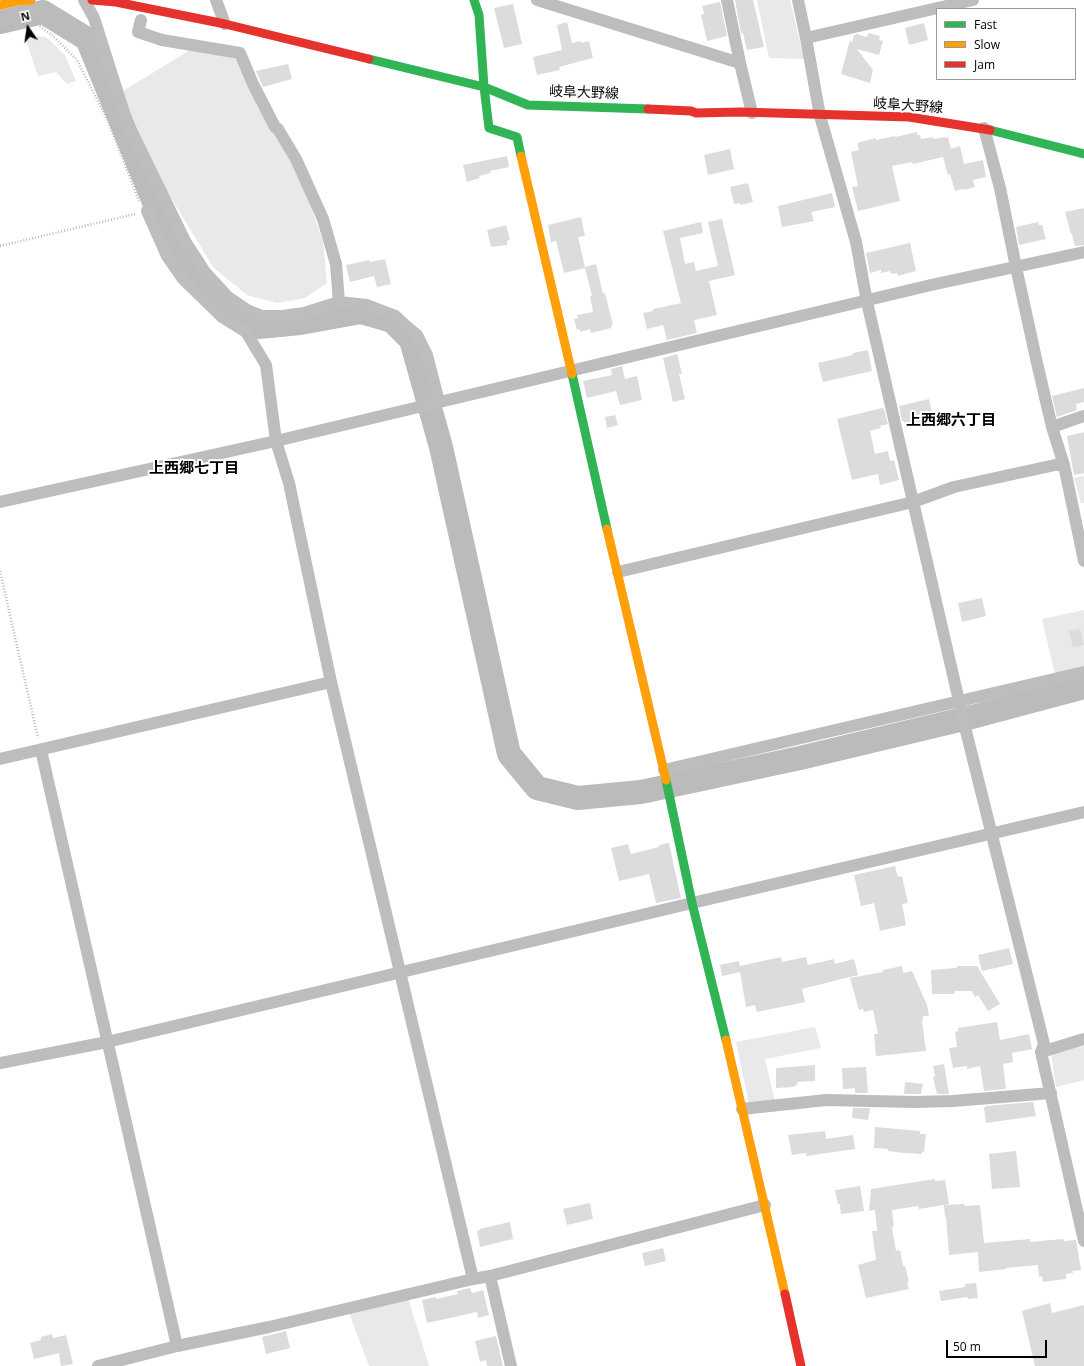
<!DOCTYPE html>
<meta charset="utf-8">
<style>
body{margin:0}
#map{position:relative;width:1084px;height:1366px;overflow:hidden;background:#fff;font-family:"Open Sans",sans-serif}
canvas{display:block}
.legend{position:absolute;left:936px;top:8px;width:140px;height:72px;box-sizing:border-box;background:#fff;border:1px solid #999;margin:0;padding:5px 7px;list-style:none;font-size:12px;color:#000}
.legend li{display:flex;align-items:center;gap:8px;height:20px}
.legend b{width:20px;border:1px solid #999}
.north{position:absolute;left:8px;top:8px;width:40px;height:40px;-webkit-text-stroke:3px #fff;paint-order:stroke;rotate:347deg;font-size:11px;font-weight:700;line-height:16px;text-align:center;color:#000}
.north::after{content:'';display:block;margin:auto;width:14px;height:18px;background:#000;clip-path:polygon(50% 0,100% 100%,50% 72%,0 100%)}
.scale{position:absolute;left:946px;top:1340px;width:101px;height:18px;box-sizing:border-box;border:2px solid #000;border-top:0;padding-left:5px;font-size:12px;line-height:14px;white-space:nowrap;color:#000;-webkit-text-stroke:3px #fff;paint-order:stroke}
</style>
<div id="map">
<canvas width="1084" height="1366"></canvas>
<ul class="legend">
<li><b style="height:5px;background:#30b455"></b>Fast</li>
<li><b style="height:5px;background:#ff9f0a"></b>Slow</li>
<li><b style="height:5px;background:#e5322d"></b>Jam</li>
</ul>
<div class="north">N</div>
<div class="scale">50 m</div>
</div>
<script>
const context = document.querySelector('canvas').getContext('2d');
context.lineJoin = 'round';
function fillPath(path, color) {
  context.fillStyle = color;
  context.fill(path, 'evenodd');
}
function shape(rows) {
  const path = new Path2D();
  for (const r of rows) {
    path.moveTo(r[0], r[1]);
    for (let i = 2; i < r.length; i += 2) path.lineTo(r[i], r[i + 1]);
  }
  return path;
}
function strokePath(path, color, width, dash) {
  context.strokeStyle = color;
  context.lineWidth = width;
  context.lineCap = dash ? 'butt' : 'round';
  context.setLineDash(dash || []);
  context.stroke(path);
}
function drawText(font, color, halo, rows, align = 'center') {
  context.font = font + ' "Open Sans","Noto Sans JP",sans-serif';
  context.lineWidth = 4;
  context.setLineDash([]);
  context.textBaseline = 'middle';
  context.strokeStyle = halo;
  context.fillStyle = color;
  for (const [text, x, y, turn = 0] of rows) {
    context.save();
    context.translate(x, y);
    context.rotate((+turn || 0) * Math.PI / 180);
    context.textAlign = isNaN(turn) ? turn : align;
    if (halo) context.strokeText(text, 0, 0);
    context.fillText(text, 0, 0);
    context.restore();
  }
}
fillPath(shape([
 [757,0,790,0,804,59,769,58],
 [24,35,46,37,65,55,76,81,67,84,56,72,38,76],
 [203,42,232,50,260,110,295,162,323,241,327,283,305,298,277,303,247,295,213,267,159,178,126,107,123,91],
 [1084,476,1084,503,1081,503,1074,478],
 [1084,610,1084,669,1055,675,1042,619],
 [815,1027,821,1048,765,1059,775,1101,749,1104,736,1042],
 [1084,1046,1084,1080,1056,1087,1051,1054],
 [408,1298,429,1366,369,1366,348,1310]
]), '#e9e9e9');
strokePath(shape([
 [0,22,43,12,87,39,156,207,184,260,216,301,259,327,300,323,361,312,392,321,411,340,441,447,509,754,537,788,578,798,641,792,800,758,976,716,1084,687]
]), '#bbb', 24);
fillPath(shape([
 [735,0,753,0,764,47,747,50,743,33,741,33],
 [720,2,727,36,707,41,701,15,704,14,702,6],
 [513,4,522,44,504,48,494,8],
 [567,22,572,43,581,41,581,43,589,41,593,58,559,67,560,70,537,75,533,57,562,50,557,25],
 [924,23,928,40,909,45,905,28],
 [868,33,880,36,879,40,883,41,879,55,857,49,873,70,870,83,841,74,850,40,852,43,854,35,857,34,867,37],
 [288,64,292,79,263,87,256,71],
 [917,132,917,135,920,135,921,139,933,137,933,139,945,137,945,138,948,137,951,149,960,146,964,164,983,160,986,177,973,180,975,187,963,190,963,189,955,191,950,174,948,175,943,157,913,164,912,162,892,166,900,201,858,211,852,187,858,186,851,152,859,150,857,143,876,138,876,140,895,136,895,137],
 [730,149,734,169,708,175,704,155],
 [507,156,509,167,490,171,491,173,479,176,480,178,467,182,463,165],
 [748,183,753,202,740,205,740,203,734,204,730,187],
 [832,193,835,207,811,212,814,221,782,227,778,206],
 [1084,208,1084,245,1075,246,1072,234,1071,234,1065,212],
 [581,217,585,236,578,237,585,267,596,264,603,294,605,293,613,325,611,326,611,328,591,333,590,329,580,332,580,329,577,330,574,319,578,318,577,315,593,312,590,296,592,296,585,268,564,273,556,241,551,242,548,225],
 [722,219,735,275,709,281,717,315,694,320,697,333,667,340,663,325,647,329,643,313,653,311,653,309,681,303,663,231,701,222,703,233,680,238,685,264,694,262,696,271,718,266,708,222],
 [1038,222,1039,225,1042,225,1046,239,1019,245,1016,227],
 [506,225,510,240,507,241,507,245,491,247,487,230],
 [910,243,916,271,898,276,897,273,891,274,890,271,881,273,881,270,870,273,866,253],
 [385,259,391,284,377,287,374,276,350,282,346,265,369,260,370,262],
 [868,350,872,371,823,382,818,363,853,355,853,353],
 [677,354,682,374,679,374,685,399,673,402,663,358],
 [622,366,625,379,637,376,642,400,620,405,616,391,587,398,583,381,612,375,611,369],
 [1084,388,1084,402,1076,404,1077,410,1057,417,1052,396],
 [929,399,934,422,906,428,904,421,902,421,899,406],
 [882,408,884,409,888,424,880,426,881,428,870,431,875,454,888,451,890,461,894,460,899,480,880,485,878,474,852,480,837,419],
 [615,415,618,425,607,428,605,417],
 [1084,432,1084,473,1074,475,1067,436],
 [982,598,986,616,962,622,958,603],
 [1080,629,1084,645,1073,647,1069,631],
 [669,843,681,898,656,903,649,874,619,881,611,848,628,844,631,854,659,847,659,845],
 [895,866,898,877,902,876,908,903,902,904,906,925,880,931,874,903,861,906,854,875],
 [1009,948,1013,964,982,971,978,955],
 [781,957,782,962,806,957,808,965,834,959,835,964,854,959,858,975,802,989,805,1002,757,1012,755,1005,746,1007,740,972,722,976,720,965,739,961,740,966],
 [902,966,903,973,912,971,927,1005,929,1016,923,1016,923,1019,922,1020,926,1051,876,1056,874,1034,878,1034,873,1010,864,1012,863,1009,859,1010,850,978,883,972,883,970],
 [957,966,977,966,1000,1004,988,1011,978,995,975,997,972,991,955,991,954,994,932,994,931,970,957,968],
 [997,1022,1000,1040,1029,1034,1032,1049,1012,1053,1013,1062,1003,1064,1006,1089,984,1091,980,1066,967,1069,967,1066,953,1068,949,1048,957,1047,955,1032,958,1031,958,1028],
 [944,1064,949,1094,937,1094,933,1077,935,1076,933,1066],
 [815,1065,815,1081,797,1082,797,1085,794,1086,794,1087,776,1088,776,1068],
 [866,1067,868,1093,855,1093,855,1088,843,1089,842,1068],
 [905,1082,923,1084,921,1094,904,1094],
 [1033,1102,1036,1116,986,1123,984,1107,986,1107,986,1106],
 [853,1108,870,1108,868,1120,852,1118],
 [875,1127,920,1131,920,1134,926,1134,924,1152,922,1152,922,1154,904,1153,888,1151,888,1149,874,1148],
 [825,1131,826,1139,853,1135,855,1149,806,1156,806,1153,792,1155,788,1135],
 [1016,1151,1020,1187,992,1189,989,1154],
 [935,1179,935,1181,945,1180,949,1204,919,1209,918,1206,892,1210,894,1227,892,1227,896,1251,900,1250,903,1266,905,1266,909,1282,907,1282,909,1289,866,1298,858,1265,876,1260,872,1231,877,1231,875,1210,869,1211,871,1189],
 [860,1186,864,1211,841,1214,840,1204,838,1204,835,1190],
 [590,1203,593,1219,567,1225,563,1209],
 [964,1204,965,1206,980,1205,984,1243,1030,1239,1030,1242,1063,1239,1064,1241,1076,1240,1081,1270,1072,1271,1073,1273,1066,1274,1066,1279,1043,1282,1042,1276,1039,1277,1038,1265,1006,1268,1006,1269,979,1272,978,1252,949,1255,946,1217,945,1217,944,1205],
 [510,1222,513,1239,480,1247,477,1231,480,1230,479,1229],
 [663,1248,666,1261,645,1266,642,1253],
 [976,1283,978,1298,968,1299,967,1297,941,1301,939,1291,965,1287,965,1284],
 [470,1288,472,1293,483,1290,489,1315,478,1318,477,1312,427,1323,422,1300,436,1297,436,1299,458,1294,457,1291],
 [1050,1303,1052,1313,1084,1305,1084,1366,1035,1366,1022,1311],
 [286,1331,290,1348,266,1354,262,1337],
 [52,1334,53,1338,66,1335,73,1364,61,1366,59,1353,34,1359,30,1343,41,1340,41,1337],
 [496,1336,503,1366,487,1366,486,1360,480,1362,475,1341]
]), '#dcdcdc');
strokePath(shape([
 [0,30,34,22,52,35,77,60,108,121,139,201],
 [0,246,135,214],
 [0,571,38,738]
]), '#b8b8b8', 2.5, [1, 2]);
strokePath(shape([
 [84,0,94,18,127,122,185,241,205,272,228,297,247,310,262,316,282,316,304,313,339,302,336,264,323,219,296,159,278,129,275,127,253,84,240,53,162,40,138,32,141,20],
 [216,0,225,24],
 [537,0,740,63],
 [727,0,740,63,752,113],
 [798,0,806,38,820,116,856,242,867,302,965,727,1044,1044,1041,1052,1084,1241],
 [806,38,973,0],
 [984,128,1000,188,1016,267,1037,363,1052,427,1064,465,1084,561],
 [147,211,167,256,183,279,222,317,246,332,266,365,276,441,289,483,331,682,473,1279],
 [339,302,367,305,393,315,417,335,427,355,439,402],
 [1052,427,1084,416],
 [0,502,276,441,931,285,1084,252],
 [618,572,913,502,954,487,1055,465,1064,465],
 [41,750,177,1346],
 [0,759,331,682],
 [664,770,1084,672],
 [1041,1052,1084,1039],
 [0,1063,107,1042,692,903,1084,812],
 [742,1109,826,1100,915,1102,953,1101,1051,1093],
 [490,1276,511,1366],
 [98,1366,177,1346,269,1327,473,1279,490,1276,765,1205]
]), '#bdbdbd', 12);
strokePath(shape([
 [474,0,479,15,484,87,489,128,517,137,521,156],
 [369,59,484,87,528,105,648,109],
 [990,130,1084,154],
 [572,374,607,529],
 [666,780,692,903,726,1040]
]), '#30b455', 9);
strokePath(shape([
 [0,5,17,1,31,0],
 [521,156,572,374],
 [607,529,666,780],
 [726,1040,785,1294]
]), '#ff9f0a', 9);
strokePath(shape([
 [92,0,116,2,225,24,369,59],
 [648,109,691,111,696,113,741,112,909,117,990,130],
 [785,1294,801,1366]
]), '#e5322d', 9);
drawText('14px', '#000', '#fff', [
 ["岐阜大野線",584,93,2],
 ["岐阜大野線",908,106,4]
]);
drawText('bold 15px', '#000', '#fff', [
 ["上西郷六丁目",951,421],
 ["上西郷七丁目",194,469]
]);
</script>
